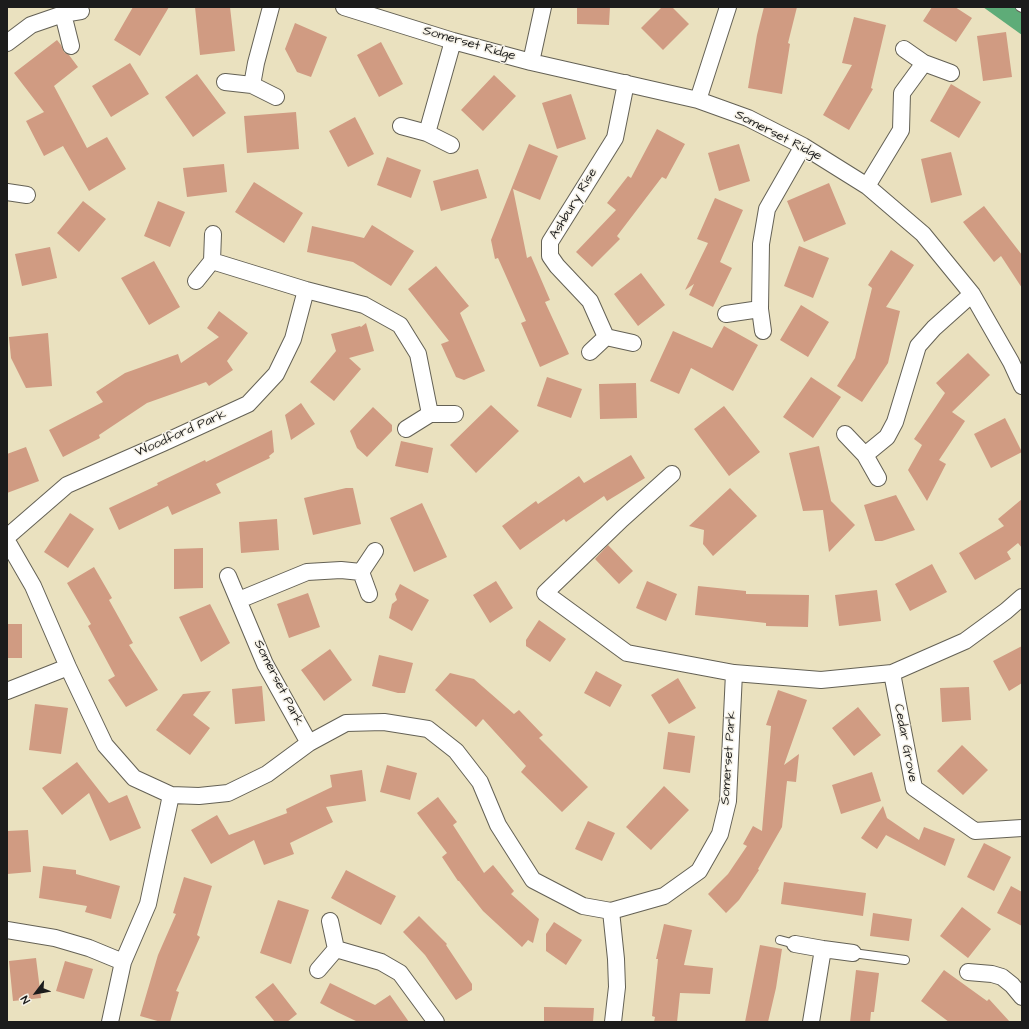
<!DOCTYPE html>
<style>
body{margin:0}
#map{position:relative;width:1029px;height:1029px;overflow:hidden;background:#eae1bf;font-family:"Architects Daughter",sans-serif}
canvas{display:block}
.frame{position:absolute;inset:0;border:8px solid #1c1c1c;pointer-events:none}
.north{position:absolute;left:16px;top:973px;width:40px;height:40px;-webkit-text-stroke:3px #f7f3e8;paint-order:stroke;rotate:238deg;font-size:11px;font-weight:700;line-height:16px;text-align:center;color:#1c1c1c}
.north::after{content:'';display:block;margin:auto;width:14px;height:18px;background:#1c1c1c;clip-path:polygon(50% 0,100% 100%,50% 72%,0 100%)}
</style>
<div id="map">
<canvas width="1029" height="1029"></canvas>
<div class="frame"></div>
<div class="north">N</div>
</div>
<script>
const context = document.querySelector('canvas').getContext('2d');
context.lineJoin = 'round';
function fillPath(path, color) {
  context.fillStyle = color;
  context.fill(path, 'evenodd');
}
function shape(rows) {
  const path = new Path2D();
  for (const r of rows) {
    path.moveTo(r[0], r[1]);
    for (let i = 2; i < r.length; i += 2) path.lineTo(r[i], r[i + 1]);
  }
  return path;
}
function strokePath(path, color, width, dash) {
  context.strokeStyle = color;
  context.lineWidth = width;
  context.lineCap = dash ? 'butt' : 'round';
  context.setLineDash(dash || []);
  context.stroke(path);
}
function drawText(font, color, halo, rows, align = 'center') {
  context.font = font + ' "Architects Daughter",sans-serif';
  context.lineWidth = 3;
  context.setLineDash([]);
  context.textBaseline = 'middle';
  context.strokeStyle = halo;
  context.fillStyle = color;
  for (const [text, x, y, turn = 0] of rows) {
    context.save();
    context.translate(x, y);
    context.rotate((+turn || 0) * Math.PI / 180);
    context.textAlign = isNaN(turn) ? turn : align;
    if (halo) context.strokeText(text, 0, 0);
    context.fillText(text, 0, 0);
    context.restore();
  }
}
fillPath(shape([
 [983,7,1022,7,1022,35]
]), '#5eac78');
fillPath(shape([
 [133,7,169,7,140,56,114,40],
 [195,7,230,7,235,51,200,55],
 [577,7,610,7,609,25,577,24],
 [662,7,672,7,689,24,663,50,641,28],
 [764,7,797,7,788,43,790,44,782,94,748,88,757,35],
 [932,7,955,7,972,18,956,42,923,21],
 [854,17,886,25,871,88,873,89,849,130,823,115,852,65,842,63],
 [295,23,327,37,311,77,297,72,285,49],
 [1006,32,1012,77,983,81,977,36],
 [57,40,61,45,64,52,69,55,78,67,54,86,87,148,107,137,126,169,89,191,63,146,44,156,26,121,44,112,14,73],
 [381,42,403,84,379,97,357,55],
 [130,63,149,94,111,117,92,86],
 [197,74,226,113,193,137,165,97],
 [494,75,516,96,483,131,461,110],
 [951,84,981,102,959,138,930,121],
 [571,94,586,139,557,149,542,103],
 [296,112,299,149,247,153,244,116],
 [355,117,374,154,348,167,329,131],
 [657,129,685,144,666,179,662,177,617,236,620,239,592,267,576,252,616,210,607,203,628,176,631,178],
 [529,144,558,156,540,200,513,189,527,258,531,256,550,300,545,302,569,354,540,367,521,323,526,321,498,258,495,259,491,240],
 [739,144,750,181,719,191,708,153],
 [951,152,962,195,931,203,921,159],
 [387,157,421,170,411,198,377,185],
 [224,164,227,192,187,197,183,168],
 [478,169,487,198,441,211,433,181],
 [254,182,303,213,284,243,235,212],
 [829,183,846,224,804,242,787,201],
 [715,198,743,210,720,262,732,268,713,307,689,295,694,284,685,290,708,243,697,239],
 [83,201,106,219,79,252,57,233],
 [158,201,185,212,170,247,144,236],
 [984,206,1022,255,1022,288,1001,256,994,262,963,222],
 [372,225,414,251,391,286,353,262,307,252,312,226,364,238],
 [799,246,829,258,813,298,784,286],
 [50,247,57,278,22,286,15,254],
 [891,250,914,265,886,307,900,311,888,363,862,402,837,386,855,358,872,288,868,285],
 [154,261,180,307,149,325,121,278],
 [436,266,469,306,460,313,485,371,464,380,456,377,441,344,449,341,408,289],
 [641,273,665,305,638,326,614,294],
 [801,305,829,322,808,357,780,340],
 [219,311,248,333,227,361,233,370,209,386,206,382,147,403,99,435,100,438,63,457,49,430,103,402,96,392,125,373,178,354,181,363,219,337,207,328],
 [366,323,374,351,349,358,361,369,334,401,310,382,336,351,331,334,360,326,361,327],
 [724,326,758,345,733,391,691,368,679,394,650,381,673,331,712,348],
 [48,333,52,386,26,388,11,358,9,337],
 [968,353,990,375,952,412,965,421,939,460,946,464,927,501,908,470,922,445,914,439,945,393,936,383],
 [547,377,582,389,571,418,537,406],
 [811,377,841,397,813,438,783,417],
 [636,383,637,418,600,419,599,384],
 [301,403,315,424,291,440,285,415],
 [491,405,519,431,476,473,450,445],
 [724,406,760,452,729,476,694,429],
 [373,407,392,425,392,431,367,457,357,448,350,431],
 [1005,418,1022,452,991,468,974,434],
 [272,430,274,452,269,456,270,458,216,484,221,493,172,515,168,506,119,530,109,508,158,485,157,483,205,460,206,462],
 [401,441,433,448,428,473,395,466],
 [819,446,831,501,855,525,829,552,823,510,803,511,789,453],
 [26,447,39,481,7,493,7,454],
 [631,455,645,478,607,501,604,496,566,522,564,519,520,550,502,526,536,501,538,504,579,476,584,483],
 [346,488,353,488,361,524,313,535,304,498],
 [730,488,757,516,713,556,703,544,704,530,689,526],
 [896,495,915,530,882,541,875,541,864,505],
 [1022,499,1022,548,1018,543,1007,552,1011,559,975,580,959,553,1004,526,998,519],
 [422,503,447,557,414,572,390,518],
 [70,513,94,529,68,568,44,552],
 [277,519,279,550,241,553,239,522],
 [608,545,633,571,619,584,595,559],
 [203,548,203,588,174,589,174,549],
 [932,564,947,592,910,611,895,584],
 [94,567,112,598,109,600,133,643,129,645,158,690,126,707,108,680,115,676,88,626,91,624,67,583],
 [496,581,513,608,490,623,473,595],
 [647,581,677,594,666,621,636,608],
 [400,584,429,600,412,631,389,618,392,604,397,600,395,594],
 [698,586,746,591,746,594,809,595,808,627,766,626,766,623,695,615],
 [877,590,881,621,839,626,835,595],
 [308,593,320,627,289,638,277,604],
 [210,604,230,643,201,662,179,617],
 [539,620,566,639,550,662,526,646,526,640],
 [7,624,22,624,22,658,7,658],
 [1022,646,1022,683,1009,691,993,661],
 [330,649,352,680,324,701,301,670],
 [379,655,413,663,405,693,398,693,372,686],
 [596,671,622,685,610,707,584,693],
 [450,673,474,679,514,714,519,710,543,735,539,738,588,787,562,812,521,772,526,766,483,719,476,727,435,690],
 [678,678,696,708,669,724,651,695],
 [262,686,265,721,235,724,232,689],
 [969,687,971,720,942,722,940,688],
 [778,690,807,700,784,765,799,754,796,782,787,781,782,827,758,869,759,870,739,900,726,913,708,894,728,874,747,846,743,844,753,826,762,831,771,726,766,725],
 [211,691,193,715,210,728,190,755,156,730,183,694],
 [35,704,68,708,61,754,29,750],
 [858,707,881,735,854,756,832,728],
 [668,732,695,736,690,773,663,769],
 [962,745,988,770,963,795,937,771],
 [77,762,109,803,127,795,141,828,110,841,89,793,62,815,42,788],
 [387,765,417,773,410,800,380,792],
 [362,770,366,801,326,807,333,822,290,843,294,854,264,865,254,840,211,864,191,830,217,815,229,835,290,812,287,813,286,809,332,787,330,775],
 [872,772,881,801,841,814,832,785],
 [664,786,689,810,651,850,626,827],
 [438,797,457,822,453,825,484,873,493,865,514,891,511,894,539,919,533,943,528,940,522,947,483,911,459,881,458,881,442,857,447,853,417,813],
 [883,806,887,818,919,840,924,827,955,839,945,866,886,835,877,849,861,838],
 [588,821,615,833,602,861,575,849],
 [28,830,31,872,7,874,7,831],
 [984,843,1011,857,994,891,967,877],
 [43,866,76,870,76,874,120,886,111,919,85,912,87,906,39,898],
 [346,870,396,896,381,925,331,898],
 [184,877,212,886,197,935,200,937,176,991,179,992,170,1022,161,1022,140,1016,158,955,176,914,173,913],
 [784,882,866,893,863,916,781,904],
 [1011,886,1022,892,1022,926,997,913],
 [278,900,309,910,291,964,260,953],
 [962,907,991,929,968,958,940,936],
 [873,913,912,919,909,941,870,936],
 [419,916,447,944,446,945,472,984,472,990,456,1000,425,955,403,932],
 [554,922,582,940,566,965,546,951,546,934],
 [664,924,692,930,684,965,713,968,710,994,680,993,677,1022,654,1022,655,1017,652,1016,658,959,656,959],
 [760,945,782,949,776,988,768,1022,745,1022],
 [36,958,41,998,13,1001,9,961],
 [65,961,93,969,84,999,56,991],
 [856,970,879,973,874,1012,871,1012,870,1022,850,1022],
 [944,970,987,1001,989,999,1010,1022,949,1022,921,1001],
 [273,983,297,1014,287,1022,275,1022,255,997],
 [330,983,375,1005,390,995,409,1022,358,1022,337,1012,320,1003],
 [544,1007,594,1008,593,1022,544,1022]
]), '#d09b82');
const lane = shape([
 [1020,7,1022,8],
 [780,940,795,944],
 [853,953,905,960]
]);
const street = shape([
 [344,7,453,41,531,62,698,100,748,118,803,146,867,186,923,234,972,294,1011,362,1022,386],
 [63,14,71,46],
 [7,43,31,25,63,14,81,11],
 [904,49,924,63,951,73],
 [531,62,543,7],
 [225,82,252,85,276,97],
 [626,83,615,138,550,242,550,256,557,266,590,301,606,337,633,343],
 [252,85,256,63,271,7],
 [698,100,728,7],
 [401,126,427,133,451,145],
 [427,133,453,41],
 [867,186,901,130,902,93,924,63],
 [7,192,27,195],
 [212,261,306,290,364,305,400,325,418,354,430,414],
 [196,281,212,261,213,234],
 [726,314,760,309],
 [763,331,760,309,761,244,767,209,803,146],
 [590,352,606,337],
 [406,429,430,414,455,414],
 [845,434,865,455,878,478],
 [865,455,887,437,895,422,918,346,934,328,972,294],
 [672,474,622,519,545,593,627,653,734,673,821,680,892,673,965,641,1006,611,1022,597],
 [7,537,67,485,163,443,248,404,276,374,293,339,306,290],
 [7,541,33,586,68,667,105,745,134,778,171,795,199,796,228,793,267,774,309,743,346,723,384,722,428,729,456,751,480,782,498,825,533,880,583,906,611,911,664,896,699,871,720,834,728,801,734,673],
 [228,576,265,664,309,743],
 [369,594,361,572,375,551],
 [239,600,307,572,341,570,361,572],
 [892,673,914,788,975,831,1022,828],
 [7,691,68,667],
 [611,911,616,959,617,987,613,1022],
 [7,930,55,938,89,948,123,962],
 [795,944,823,949,853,953],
 [336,949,381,962,400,973,436,1022],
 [318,970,336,949,330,921],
 [968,972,992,974,1002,977,1012,985,1022,997],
 [110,1022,123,962,148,904,171,795],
 [811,1022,823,949]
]);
strokePath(lane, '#646155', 10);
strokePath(street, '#646155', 18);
strokePath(lane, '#fff', 8);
strokePath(street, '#fff', 16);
drawText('13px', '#1c1c1c', '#f7f3e8', [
 ["Somerset Ridge",469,44,16],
 ["Somerset Ridge",778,136,27],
 ["Ashbury Rise",574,204,-59],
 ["Woodford Park",181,434,-24],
 ["Somerset Park",278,683,63],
 ["Cedar Grove",905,743,79],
 ["Somerset Park",729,758,-86]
]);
</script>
